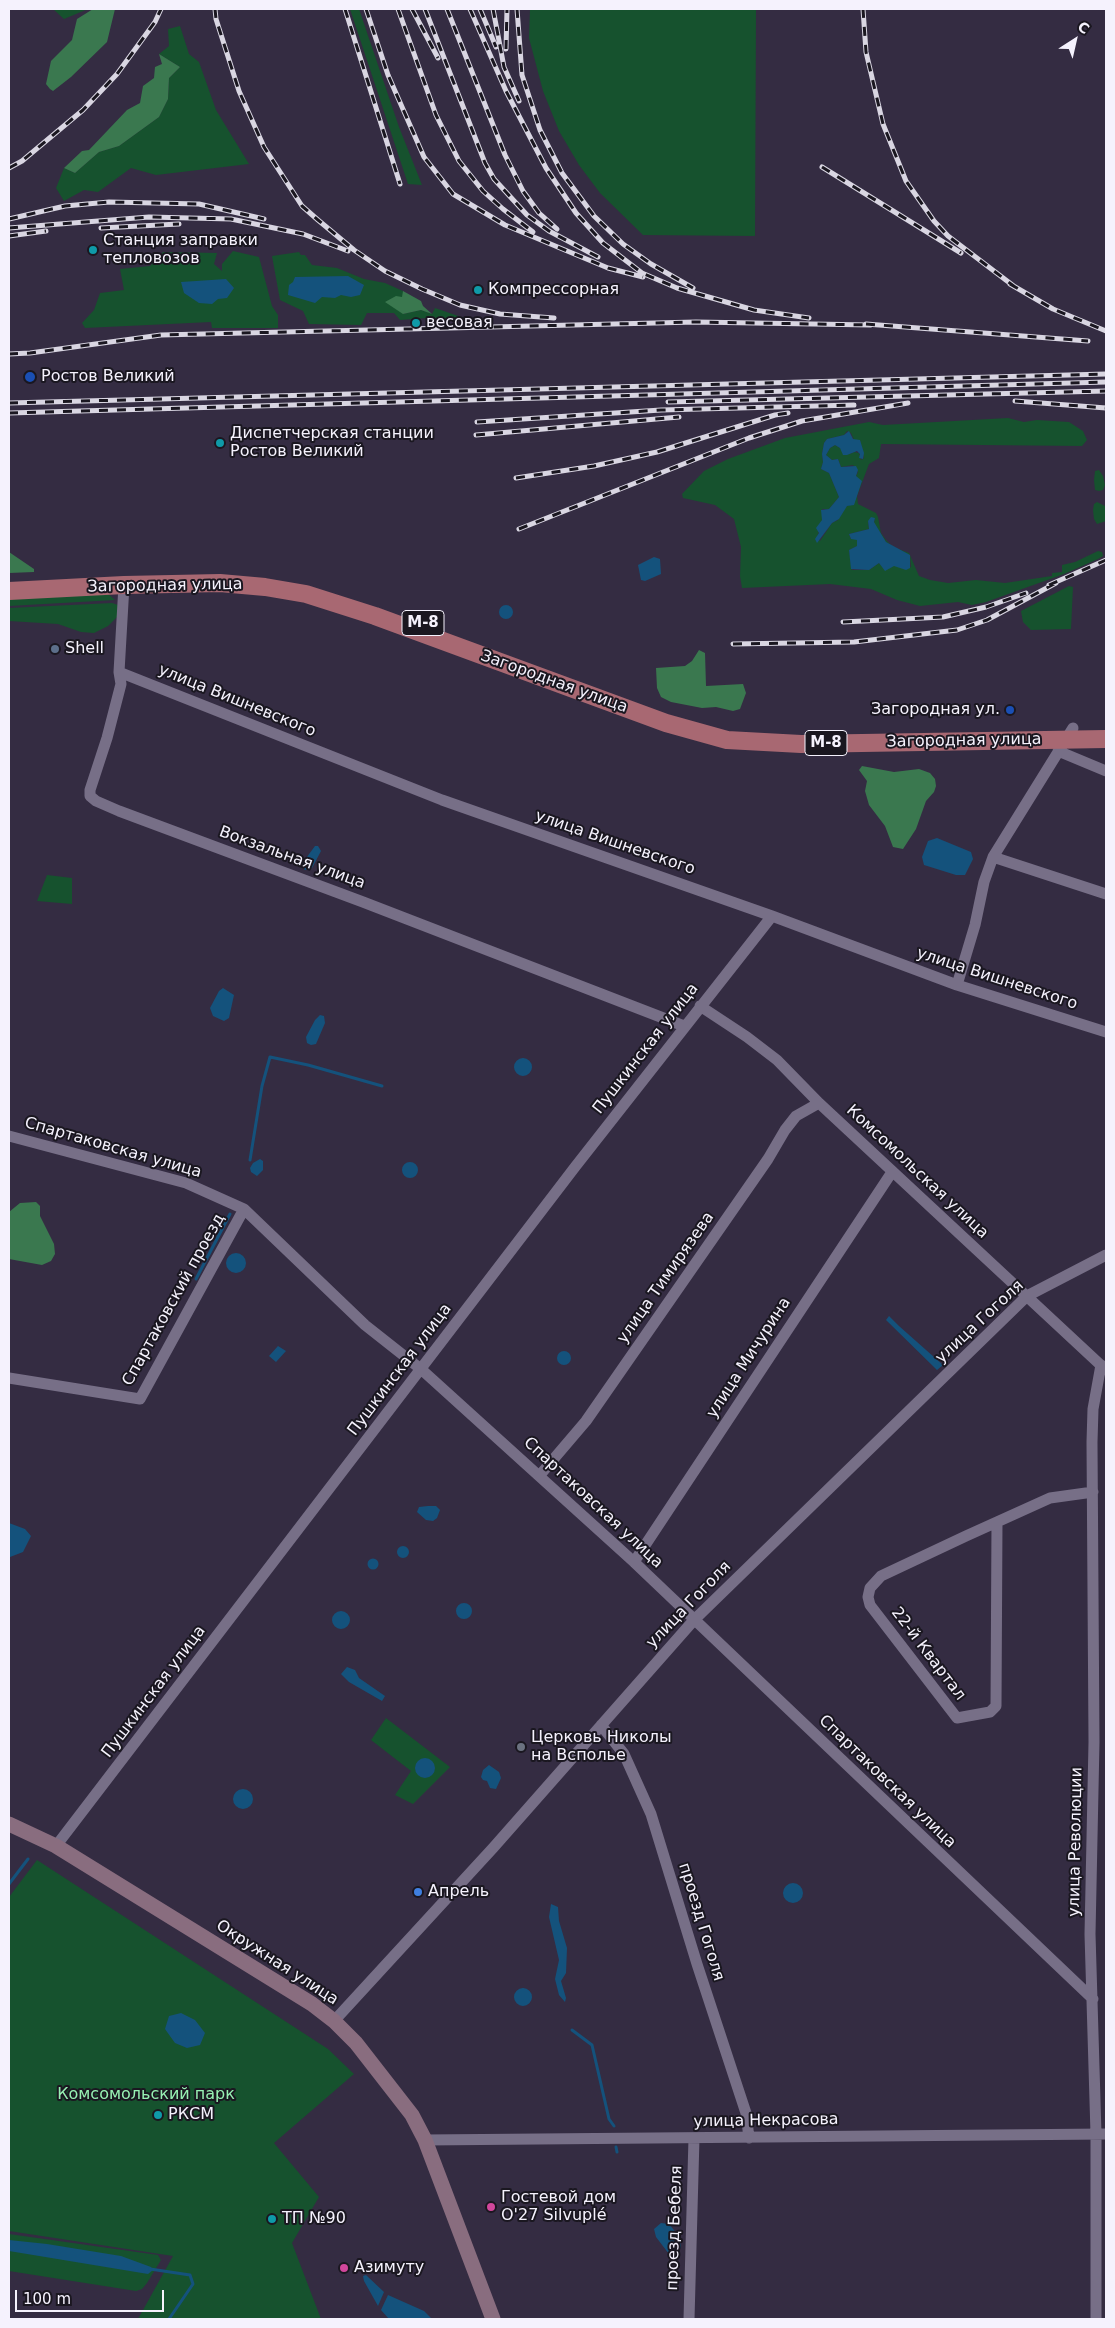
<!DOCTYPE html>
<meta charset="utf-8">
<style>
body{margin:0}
#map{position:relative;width:1115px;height:2328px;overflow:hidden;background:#342c42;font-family:"DejaVu Sans",sans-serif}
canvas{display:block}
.frame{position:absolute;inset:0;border:10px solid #f5f2fd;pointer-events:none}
.north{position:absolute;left:1050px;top:15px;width:50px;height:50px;-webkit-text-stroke:4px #1a1720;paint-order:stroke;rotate:35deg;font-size:14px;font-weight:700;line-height:20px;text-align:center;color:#f5f2fd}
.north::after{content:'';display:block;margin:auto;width:18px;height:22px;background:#f5f2fd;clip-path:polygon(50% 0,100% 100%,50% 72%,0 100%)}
.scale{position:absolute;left:15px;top:2290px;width:149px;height:22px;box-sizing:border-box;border:2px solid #f5f2fd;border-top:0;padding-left:6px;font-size:15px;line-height:18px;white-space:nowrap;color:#f5f2fd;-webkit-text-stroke:4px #1a1720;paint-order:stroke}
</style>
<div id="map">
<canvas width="1115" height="2328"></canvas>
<div class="frame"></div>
<div class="north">С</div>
<div class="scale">100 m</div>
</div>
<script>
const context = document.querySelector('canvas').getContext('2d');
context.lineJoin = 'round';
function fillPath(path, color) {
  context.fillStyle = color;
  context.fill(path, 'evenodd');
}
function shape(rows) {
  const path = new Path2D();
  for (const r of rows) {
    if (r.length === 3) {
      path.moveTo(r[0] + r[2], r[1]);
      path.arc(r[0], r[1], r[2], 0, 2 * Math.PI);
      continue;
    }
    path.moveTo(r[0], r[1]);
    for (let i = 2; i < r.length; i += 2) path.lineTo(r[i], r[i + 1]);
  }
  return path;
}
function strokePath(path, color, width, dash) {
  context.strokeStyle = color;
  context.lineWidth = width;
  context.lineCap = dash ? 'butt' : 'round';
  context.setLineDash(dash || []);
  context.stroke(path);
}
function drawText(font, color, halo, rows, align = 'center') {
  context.font = font + ' "DejaVu Sans",sans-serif';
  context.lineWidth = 4;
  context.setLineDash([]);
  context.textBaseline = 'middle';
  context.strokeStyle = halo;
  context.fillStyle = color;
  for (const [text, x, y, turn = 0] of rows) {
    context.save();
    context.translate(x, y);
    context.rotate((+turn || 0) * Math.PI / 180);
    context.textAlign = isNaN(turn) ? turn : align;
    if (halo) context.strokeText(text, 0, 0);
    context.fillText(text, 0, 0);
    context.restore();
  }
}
fillPath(shape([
 [53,9,88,9,64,19],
 [350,9,359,9,399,127,422,185,408,184],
 [530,9,756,9,755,236,643,235,600,193,579,165,559,131,543,91,529,38],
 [180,26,189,54,199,62,216,110,249,164,156,175,131,168,98,192,84,190,64,201,56,188,64,168,75,173,99,152,119,146,159,117,168,99,169,78,180,67,159,54,169,46,168,29],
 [233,251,259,257,272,306,278,315,278,328,212,328,211,322,85,328,82,323,94,310,100,293,124,290,120,269,150,266,163,252,217,253,214,264,222,271,222,264],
 [299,252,301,255,305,255,312,265,337,268,364,279,385,283,403,291,403,314,421,310,432,314,435,308,470,320,427,318,400,320,394,313,367,313,361,325,309,324,303,311,280,300,272,256],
 [1008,418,1024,422,1037,420,1069,422,1083,431,1087,440,1082,446,881,444,879,458,869,464,857,496,858,504,876,513,878,517,881,533,886,540,893,547,909,553,919,576,930,580,948,583,976,580,1005,583,1052,576,1052,573,1062,572,1062,565,1075,562,1098,551,1102,552,1103,556,1098,559,1064,574,986,602,972,605,958,602,920,606,897,600,871,589,830,584,742,588,740,576,741,547,734,519,715,505,683,498,682,494,704,471,728,459,785,438,869,422,883,425],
 [847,431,851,433,854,440,860,440,864,458,861,460,859,453,854,452,850,454,835,445,830,448,826,455,832,460,838,459,841,467,853,465,858,472,856,476,861,482,855,499,845,508,838,520,832,523,820,541,817,538,822,520,822,509,829,509,839,497,829,473,821,469,823,462,822,454,824,443,827,439,844,435],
 [875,518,874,523,886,542,910,557,911,567,904,569,899,566,892,566,885,570,879,563,869,570,852,570,849,550,857,546,857,539,851,539,849,534,869,529,868,522],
 [1099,470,1103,476,1105,485,1103,490,1099,491,1095,490,1094,480,1095,471],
 [1097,502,1105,506,1106,512,1106,521,1097,524,1094,519,1093,510,1094,504],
 [1069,586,1073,587,1071,629,1031,630,1023,622,1021,611],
 [107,593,115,600,9,606,9,598],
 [112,603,118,605,117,617,108,626,94,633,81,632,58,624,9,621,9,608],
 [47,875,72,878,72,904,37,901],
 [386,1718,450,1767,413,1804,395,1795,411,1771,371,1740],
 [37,1860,328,2049,354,2074,274,2143,319,2197,292,2243,321,2319,138,2319,173,2256,9,2231,9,1897],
 [9,2234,158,2255,161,2260,147,2283,142,2289,136,2291,9,2271]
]), '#16522e');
fillPath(shape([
 [93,9,115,9,107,42,71,77,53,91,50,89,46,84,51,61,72,40,77,19],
 [159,54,180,67,169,78,168,99,159,117,119,146,99,152,75,173,64,168,82,151,89,150,127,110,140,103,143,86,154,78,155,67,162,64],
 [403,291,421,301,423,306,432,314,421,310,403,314,385,302,396,296,402,297],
 [9,552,34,569,34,572,9,573],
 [699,650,705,653,706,686,743,684,746,693,740,709,733,711,716,707,702,708,671,702,661,697,657,688,656,668,685,666,692,661],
 [862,766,894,772,919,769,930,773,935,779,936,786,934,792,926,801,916,829,903,849,893,847,885,826,869,805,865,791,867,781,859,770],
 [36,1202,40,1206,40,1216,54,1244,55,1254,51,1261,42,1265,9,1259,9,1212,20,1203]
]), '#3a784f');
fillPath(shape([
 [348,276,364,285,360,295,351,297,341,295,335,298,322,297,315,303,288,295,289,285,293,282,295,277],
 [226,279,234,288,227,298,218,299,212,304,199,303,184,293,181,282],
 [849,431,853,439,860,440,864,453,863,459,859,458,860,454,857,451,847,455,843,455,840,448,835,445,830,448,826,455,832,460,838,459,841,467,856,466,858,470,856,476,862,481,854,505,847,506,839,519,832,523,817,543,815,539,819,533,816,528,822,520,821,510,829,509,839,497,829,473,821,469,823,462,822,454,824,443,827,439,844,435],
 [871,517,875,518,874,522,886,542,910,555,910,568,906,570,894,566,885,571,879,563,869,570,851,569,849,550,857,546,857,540,851,539,849,534,869,529,868,521],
 [654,557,660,559,661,574,645,581,641,580,638,565],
 [506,612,7],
 [937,838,971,852,973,859,965,875,956,875,924,865,922,857,928,841],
 [315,846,318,846,321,851,312,868,305,870,301,865],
 [223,988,234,995,229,1018,224,1021,213,1016,210,1008,219,991],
 [320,1015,324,1016,325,1023,316,1044,311,1045,307,1043,306,1037,315,1020],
 [523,1067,9],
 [260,1159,263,1161,263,1170,257,1176,251,1172,250,1168,253,1163],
 [410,1170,8],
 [236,1263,10],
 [889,1316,899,1326,943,1365,937,1370,886,1320],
 [278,1346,286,1351,276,1362,269,1356],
 [564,1358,7],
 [428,1506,436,1506,440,1510,437,1518,433,1521,426,1520,417,1512,419,1507],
 [9,1523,25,1529,31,1536,23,1552,10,1557],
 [403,1552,6],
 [373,1564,5.5],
 [464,1611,8],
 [341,1620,9],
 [347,1667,355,1670,359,1678,385,1696,382,1701,349,1682,341,1674],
 [425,1768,10],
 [489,1765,499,1772,501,1778,496,1789,490,1788,487,1781,483,1780,481,1777,483,1770],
 [243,1799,10],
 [793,1893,10],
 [551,1904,558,1907,559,1921,567,1948,566,1973,561,1981,566,1998,565,2002,559,1995,555,1979,559,1960,549,1917],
 [523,1997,9],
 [181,2013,195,2020,205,2033,200,2045,187,2048,175,2043,165,2029,169,2016],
 [661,2223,669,2224,678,2235,681,2246,678,2255,669,2254,656,2237,654,2229],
 [9,2240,47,2244,121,2256,151,2267,153,2270,148,2274,9,2251],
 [366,2275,384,2292,378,2306,364,2281,363,2276],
 [388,2295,424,2311,432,2319,389,2319,381,2310]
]), '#14527c');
strokePath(shape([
 [250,1160,262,1086,270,1057,308,1065,382,1086],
 [196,1279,230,1214],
 [9,1884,28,1859],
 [572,2030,592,2045,609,2119,614,2126],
 [616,2147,617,2152],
 [150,2269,190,2275,193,2284,169,2319]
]), '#14527c', 3);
strokePath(shape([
 [124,585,119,672,121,684,107,738,90,790,90,796,96,801,119,811,363,902,684,1026],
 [119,672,442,800,772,916,957,985,1106,1032],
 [1058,751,1106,771],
 [993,857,1106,894],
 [957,985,975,925,984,882,993,857,1073,728],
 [700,1006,747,1037,777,1060,819,1103,1106,1370],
 [9,1136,186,1183,244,1209,365,1325,422,1370,634,1562,1093,1999],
 [9,1378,140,1399,244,1209],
 [540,1475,586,1421,768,1159,785,1130,796,1116,819,1103],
 [997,1522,996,1706,990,1712,957,1718,870,1605,868,1597,870,1588,881,1576,966,1536,1050,1498,1093,1492],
 [634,1562,892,1172],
 [601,1725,624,1754,651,1814,697,1964,746,2113,749,2138],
 [56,1846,575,1167,772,916],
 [334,2021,493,1848,694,1620,1027,1296,1106,1255],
 [425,2140,1106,2134],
 [689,2319,694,2138],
 [1096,2319,1096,2134,1090,1934,1094,1742,1092,1442,1093,1409,1101,1365]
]), '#776f87', 11);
strokePath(shape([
 [9,1824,56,1846,312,2004,334,2021,356,2043,412,2115,425,2140,493,2319]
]), '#896d7f', 15);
strokePath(shape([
 [9,591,124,585,220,583,265,587,306,594,375,616,666,723,727,740,801,744,1106,739]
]), '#a86872', 18);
const rail = shape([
 [215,9,216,19,239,91,264,147,302,206,318,220,354,250,385,271,422,289,460,305,500,314,554,318],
 [345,9,400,184],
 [366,9,388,75,424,157,453,194,505,225,608,268,643,277],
 [398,9,436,115,459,161,483,191,503,209,533,232],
 [412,9,438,58],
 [425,9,485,163,494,179,527,215,549,231,598,257],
 [447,9,505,155,523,191,539,213,557,229],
 [470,9,506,91,546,168,576,213,603,243,642,273,677,288,754,310,809,318],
 [480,9,496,47],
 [493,9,504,67,519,101],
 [517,9,522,75,540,130,562,173,594,216,623,244,651,264,693,288],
 [863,9,866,52,883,124,906,181,934,221,948,236,1015,287],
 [506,49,507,9],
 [822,167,961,253],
 [9,168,22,161,83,110,117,74,155,22,161,9],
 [9,219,65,206,109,202,199,204,264,219],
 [9,228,149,217,231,219,303,234,348,251],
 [101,228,179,224],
 [9,236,46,231],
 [1010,284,1053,309,1106,331],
 [866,324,1088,341],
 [9,354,30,353,161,335,696,322,871,325],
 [1015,401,1106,408],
 [668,402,1106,391],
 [9,403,1106,374],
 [9,413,1106,382],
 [477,422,661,410,854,405],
 [476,435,679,417],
 [516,478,594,466,657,452,775,415,788,413],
 [519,529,749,438,802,421,908,403],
 [1049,585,1106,560],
 [843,622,943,617,986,607,1026,593],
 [733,644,854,642,957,630,987,620,1056,583]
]);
strokePath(rail, '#d9d6e2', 5);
strokePath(rail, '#1a1720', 3, [9]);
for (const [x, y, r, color] of [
 [93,250,5,"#0f9aa8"],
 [478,290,5,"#0f9aa8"],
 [416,323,5,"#0f9aa8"],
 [30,377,6,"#1a4fb4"],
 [220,443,5,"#0f9aa8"],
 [55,649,5,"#5c6f8a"],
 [1010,710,5,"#1a4fb4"],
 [521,1747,5,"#6b7280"],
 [418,1892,5,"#3f7fe0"],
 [158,2115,5,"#0f9aa8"],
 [491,2207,5,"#d1479c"],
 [272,2219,5,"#0f9aa8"],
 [344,2268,5,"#d1479c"]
]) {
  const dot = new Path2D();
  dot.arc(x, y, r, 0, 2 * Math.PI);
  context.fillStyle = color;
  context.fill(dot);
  strokePath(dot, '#1a1720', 2);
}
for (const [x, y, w] of [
 [423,623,42],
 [826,743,42]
]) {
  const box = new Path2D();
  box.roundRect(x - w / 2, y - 12.5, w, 25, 4);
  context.fillStyle = '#1a1720';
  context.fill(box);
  strokePath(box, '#f5f2fd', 1);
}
drawText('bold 15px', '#f5f2fd', null, [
 ["М-8",423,623],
 ["М-8",826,743]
]);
drawText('16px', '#f5f2fd', '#1a1720', [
 ["Станция заправки",103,241],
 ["тепловозов",103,259],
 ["Компрессорная",488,290],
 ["весовая",426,323],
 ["Ростов Великий",41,377],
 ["Диспетчерская станции",230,434],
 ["Ростов Великий",230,452],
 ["Shell",65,649],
 ["Загородная ул.",1000,710,"right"],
 ["Церковь Николы",531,1738],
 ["на Всполье",531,1756],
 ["Апрель",428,1892],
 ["РКСМ",168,2115],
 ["Гостевой дом",501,2198],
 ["O'27 Silvuplé",501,2216],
 ["ТП №90",282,2219],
 ["Азимуту",354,2268]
], 'left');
drawText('16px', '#f5f2fd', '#1a1720', [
 ["Загородная улица",165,586,-1],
 ["Загородная улица",554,682,20],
 ["улица Вишневского",237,701,22],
 ["Загородная улица",964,741,-1],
 ["улица Вишневского",615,843,19],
 ["Вокзальная улица",292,858,20],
 ["улица Вишневского",997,979,18],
 ["Пушкинская улица",646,1049,-52],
 ["Спартаковская улица",113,1148,16],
 ["Комсомольская улица",917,1172,43],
 ["улица Тимирязева",666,1278,-55],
 ["Спартаковский проезд",174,1300,-61],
 ["улица Гоголя",980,1322,-43],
 ["улица Мичурина",749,1358,-57],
 ["Пушкинская улица",400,1370,-53],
 ["Спартаковская улица",593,1503,43],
 ["улица Гоголя",689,1605,-46],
 ["22-й Квартал",928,1654,53],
 ["Пушкинская улица",154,1692,-53],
 ["Спартаковская улица",887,1782,44],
 ["улица Революции",1076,1842,-89],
 ["проезд Гоголя",701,1922,73],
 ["Окружная улица",277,1963,33],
 ["улица Некрасова",766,2121,-1],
 ["проезд Бебеля",675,2228,-88]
]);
drawText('16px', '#97f1b3', '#1a1720', [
 ["Комсомольский парк",146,2095]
]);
</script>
